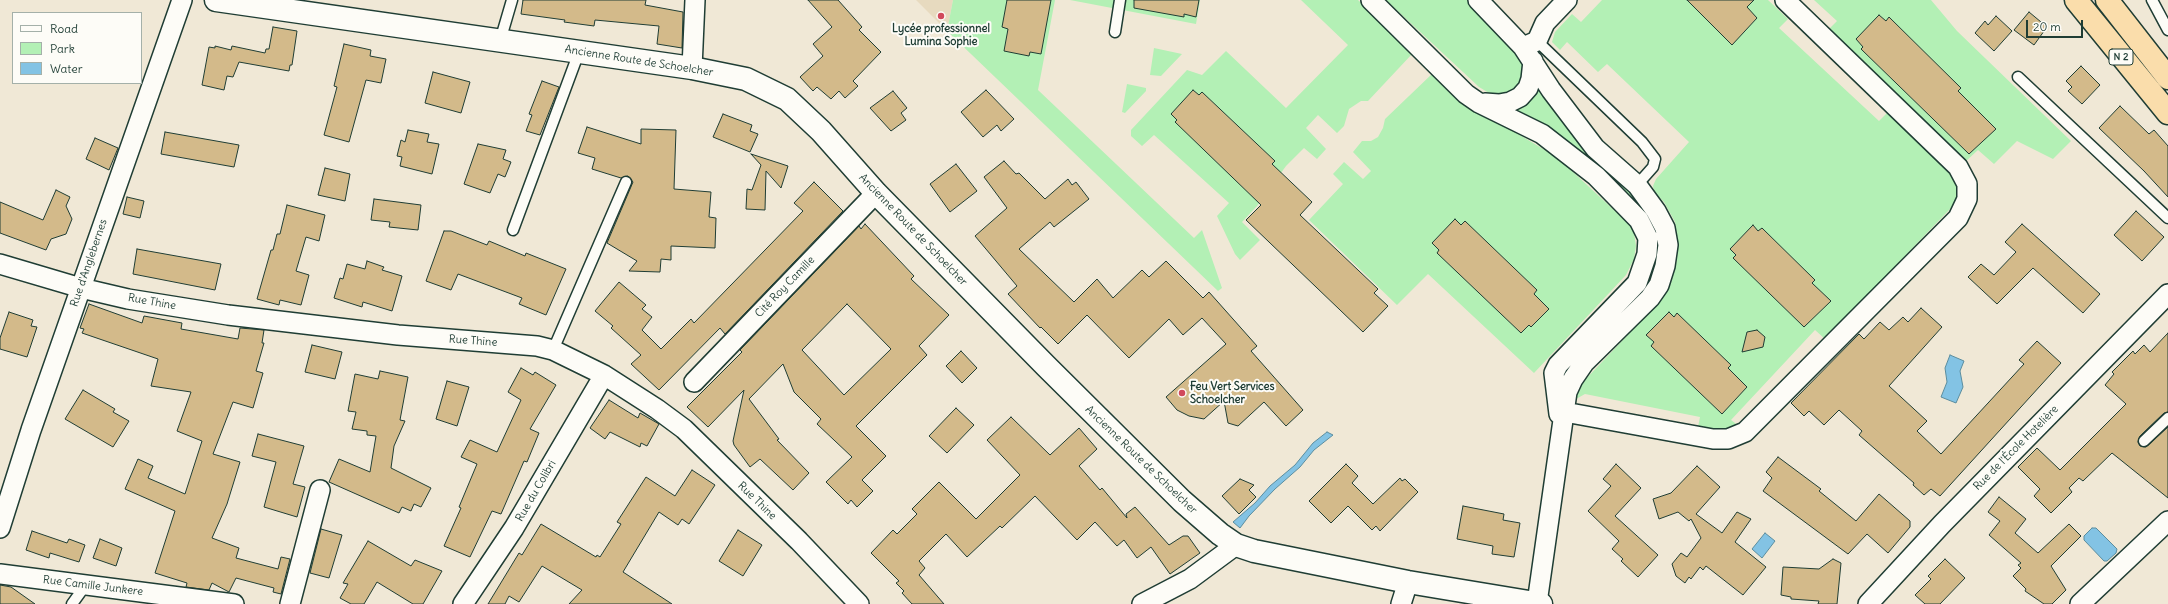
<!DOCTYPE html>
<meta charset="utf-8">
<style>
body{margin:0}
#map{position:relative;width:2168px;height:604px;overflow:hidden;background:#f0e8d6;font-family:Delius,sans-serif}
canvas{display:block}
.legend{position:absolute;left:12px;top:12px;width:130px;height:72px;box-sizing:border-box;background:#fdfcf7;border:1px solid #a4b0a9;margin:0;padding:5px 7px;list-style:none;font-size:12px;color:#1f3d34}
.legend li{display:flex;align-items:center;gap:8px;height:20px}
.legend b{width:20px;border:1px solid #a4b0a9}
.scale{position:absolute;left:2026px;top:20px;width:57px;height:18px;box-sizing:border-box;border:2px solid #1f3d34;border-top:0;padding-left:5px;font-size:12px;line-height:14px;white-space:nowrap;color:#1f3d34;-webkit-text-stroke:3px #fdfcf7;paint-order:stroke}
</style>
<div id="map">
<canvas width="2168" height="604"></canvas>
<ul class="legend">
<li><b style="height:5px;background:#fdfcf7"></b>Road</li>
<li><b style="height:11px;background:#b3f0b5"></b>Park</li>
<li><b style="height:11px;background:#83c3e4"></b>Water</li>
</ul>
<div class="scale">20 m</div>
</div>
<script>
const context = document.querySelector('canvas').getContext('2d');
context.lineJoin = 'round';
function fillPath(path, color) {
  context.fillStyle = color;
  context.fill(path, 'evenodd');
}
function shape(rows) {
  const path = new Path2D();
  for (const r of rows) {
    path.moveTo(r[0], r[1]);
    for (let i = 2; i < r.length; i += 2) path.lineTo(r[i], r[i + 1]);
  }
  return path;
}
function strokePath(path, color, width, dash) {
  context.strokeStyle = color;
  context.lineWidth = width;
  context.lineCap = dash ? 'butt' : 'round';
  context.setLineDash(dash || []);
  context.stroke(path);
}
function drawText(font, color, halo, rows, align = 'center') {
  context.font = font + ' Delius,sans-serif';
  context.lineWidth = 4;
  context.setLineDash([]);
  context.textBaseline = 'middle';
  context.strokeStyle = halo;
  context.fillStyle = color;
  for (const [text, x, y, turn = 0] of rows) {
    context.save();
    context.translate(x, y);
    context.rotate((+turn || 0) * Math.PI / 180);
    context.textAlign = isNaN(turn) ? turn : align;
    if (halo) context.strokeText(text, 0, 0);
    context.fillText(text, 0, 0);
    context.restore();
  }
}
fillPath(shape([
 [916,0,953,0,947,31]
]), '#e7dabf');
fillPath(shape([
 [953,0,1055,0,1038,90,1194,238,1202,230,1222,288,1218,291,947,31],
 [1070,0,1200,0,1196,24],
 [1301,0,1358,0,1413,53,1368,101,1361,101,1349,109,1344,126,1337,133,1318,115,1306,128,1326,149,1317,159,1304,148,1286,166,1257,206,1242,222,1260,240,1240,260,1235,254,1217,216,1229,203,1154,135,1142,146,1131,136,1131,130,1187,70,1202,75,1226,51,1286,108,1348,45],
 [1386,0,1468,0,1509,39,1524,57,1521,86,1508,94,1494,96,1479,87],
 [1602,0,1768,0,1788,19,1779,28,1879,121,1887,113,1952,174,1956,184,1958,192,1955,202,1950,209,1825,339,1815,330,1731,420,1739,426,1735,430,1697,432,1700,417,1585,394,1576,399,1577,392,1582,383,1657,304,1671,283,1677,260,1678,242,1675,222,1664,202,1654,192,1653,186,1656,179,1689,142,1607,64,1598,72,1567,42,1560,50,1552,42,1555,32,1572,14,1581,22],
 [1814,0,1931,0,1957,31,2071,141,2053,159,2017,141,1994,164,1978,150,1965,162,1826,32,1837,21],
 [1154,48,1182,54,1161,76,1150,75],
 [1433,73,1500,123,1558,158,1629,224,1634,232,1636,246,1634,259,1626,275,1534,373,1428,274,1397,305,1309,220,1343,184,1333,174,1344,162,1363,179,1371,171,1353,152,1362,141,1371,141,1378,137,1383,128,1385,119],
 [1537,79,1642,201,1657,224,1660,260,1648,288,1563,385,1562,376,1566,367,1644,286,1654,238,1548,128,1510,107],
 [1127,84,1146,88,1146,91,1125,113,1122,112]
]), '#b3f0b5');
const water = shape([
 [1950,355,1964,361,1960,371,1963,387,1956,403,1941,397,1947,382,1945,368,1950,355],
 [1327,432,1333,435,1314,450,1300,467,1275,489,1249,516,1240,528,1233,522,1255,503,1270,486,1295,465,1313,443,1327,432],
 [2092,528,2096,528,2117,549,2116,553,2107,561,2104,561,2084,540,2084,536,2092,528],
 [1765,533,1775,541,1762,558,1752,549,1765,533]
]);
fillPath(water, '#83c3e4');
strokePath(water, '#5b8d9e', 1);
const building = shape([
 [523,0,646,0,645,5,683,12,682,48,657,44,659,26,595,20,594,26,564,22,565,20,521,14,523,0],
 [808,0,838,0,862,27,859,30,881,52,853,81,858,86,845,98,839,91,831,99,817,87,813,91,800,77,823,56,813,44,832,27,808,0],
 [1007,0,1051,0,1041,54,1030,52,1029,56,1004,51,1008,29,1002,27,1007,0],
 [1134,0,1199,0,1196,17,1184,14,1184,17,1134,8,1134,0],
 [1687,0,1754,0,1747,7,1757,18,1732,45,1687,0],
 [2029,12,2047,27,2034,45,2014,30,2029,12],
 [1879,15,1886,21,1889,17,1961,88,1958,91,1996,129,1969,154,1861,49,1863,47,1856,39,1879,15],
 [1996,16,2012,31,1994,51,1975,33,1985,21,1988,25,1996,16],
 [273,27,297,31,292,65,290,65,289,71,239,62,233,77,227,76,224,90,202,85,209,47,215,48,215,46,231,50,232,46,265,53,266,49,269,49,273,27],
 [344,44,371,50,370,56,386,59,381,83,366,80,349,142,324,135,337,87,334,86,344,44],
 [2081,66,2100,85,2082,104,2068,91,2072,87,2066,81,2081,66],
 [433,72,470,82,461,113,425,103,433,72],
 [542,81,559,87,540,135,526,131,532,115,529,114,542,81],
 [986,90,1014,119,1001,131,997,125,983,137,961,112,986,90],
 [1193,90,1199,95,1202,92,1275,161,1272,164,1312,202,1300,215,1378,289,1374,293,1388,306,1363,332,1246,220,1261,205,1175,122,1177,120,1171,114,1193,90],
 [893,91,907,108,901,113,906,120,891,131,870,108,893,91],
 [2120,106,2149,134,2154,130,2168,146,2168,197,2144,171,2099,128,2120,106],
 [723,114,752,125,750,131,758,134,750,152,713,137,723,114],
 [587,127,641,144,641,129,676,130,674,189,711,192,709,217,716,218,715,248,671,246,671,260,661,259,660,272,629,271,637,261,607,243,633,182,628,176,621,178,592,169,595,158,578,153,587,127],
 [408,130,429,134,427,142,439,144,432,174,400,166,402,157,397,156,401,140,405,142,408,130],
 [165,132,239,145,234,167,161,154,165,132],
 [95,138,118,148,109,170,86,159,95,138],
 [478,144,506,150,503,159,511,162,505,177,498,174,490,193,464,184,478,144],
 [751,154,788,166,781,188,766,171,765,210,746,209,747,189,752,190,761,165,751,154],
 [1004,161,1016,174,1019,173,1045,199,1068,179,1072,185,1076,182,1089,199,1054,227,1050,222,1019,249,1074,302,1097,279,1113,298,1142,270,1149,277,1166,261,1203,298,1209,292,1257,346,1251,351,1303,410,1286,426,1264,402,1238,426,1228,423,1224,401,1204,419,1189,416,1177,410,1166,397,1226,344,1202,318,1183,335,1169,319,1129,358,1087,315,1058,344,1041,327,1040,328,1008,294,1017,286,975,236,1007,208,984,177,1004,161],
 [956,164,977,191,950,212,930,184,956,164],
 [325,168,350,174,345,201,318,195,325,168],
 [814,182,843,211,725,334,720,328,659,390,631,364,641,355,611,328,613,326,595,311,619,282,646,305,642,309,652,317,642,330,661,349,691,319,694,323,803,211,794,203,814,182],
 [56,190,70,197,66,206,72,219,66,234,51,239,46,250,0,233,0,202,43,220,56,190],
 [127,197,144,201,140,218,123,214,127,197],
 [374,199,421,205,418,230,389,227,390,222,371,220,374,199],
 [287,205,325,215,319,241,306,237,296,271,309,275,301,305,280,300,279,305,257,299,271,250,273,250,277,234,280,234,287,205],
 [2136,211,2164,237,2142,261,2114,235,2136,211],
 [1455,219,1461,225,1465,221,1537,290,1534,294,1549,309,1531,327,1529,325,1521,333,1437,253,1439,250,1432,243,1455,219],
 [865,224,914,276,911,279,949,315,919,346,927,355,856,426,886,456,862,480,873,491,857,507,851,500,848,504,826,482,852,457,817,424,821,419,794,392,783,364,749,399,779,439,777,440,809,473,793,490,760,459,750,467,734,445,733,441,744,390,708,427,687,407,742,352,740,350,859,226,861,229,865,224],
 [847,304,891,349,844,395,802,350,847,304],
 [2022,224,2100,294,2083,313,2033,268,1997,304,1968,277,1981,264,1994,275,2016,252,2005,242,2022,224],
 [1753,225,1758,231,1762,228,1815,280,1812,283,1831,301,1804,327,1733,258,1736,255,1730,249,1753,225],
 [444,231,451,231,487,245,489,241,525,256,526,253,566,269,546,315,519,304,522,298,458,274,451,290,426,281,444,231],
 [137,249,221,264,215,290,133,274,137,249],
 [367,261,384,267,382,270,402,276,392,311,363,302,362,307,334,298,340,278,343,279,347,264,365,269,367,261],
 [89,304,142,323,144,316,182,323,181,329,238,339,240,328,264,330,262,343,264,343,256,371,263,373,253,408,233,402,213,454,240,462,227,504,212,538,239,548,236,558,278,569,281,557,290,559,281,594,273,592,274,588,236,578,229,592,212,583,209,590,186,587,187,583,155,573,175,511,125,489,138,459,153,466,148,478,185,494,202,441,177,431,191,392,151,386,158,359,82,333,84,329,80,328,89,304],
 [1921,308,1942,327,1889,386,1927,421,1917,431,1941,454,2024,364,2019,360,2037,341,2061,363,1940,496,1931,489,1924,495,1913,485,1914,483,1859,435,1862,431,1839,410,1824,425,1809,411,1804,416,1791,403,1859,334,1864,339,1880,322,1889,330,1903,317,1908,322,1921,308],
 [9,312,33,320,31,326,37,327,27,357,0,349,0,338,9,312],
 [1669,312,1674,317,1677,313,1731,365,1728,368,1747,387,1722,414,1651,346,1654,342,1646,335,1669,312],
 [1757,330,1765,337,1763,347,1742,352,1747,332,1757,330],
 [2168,333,2168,412,2164,413,2140,436,2138,442,2140,446,2146,447,2168,427,2168,498,2112,453,2083,481,2079,478,2069,488,2072,492,2051,513,2034,496,2040,489,2018,467,2037,448,2060,470,2126,404,2105,385,2114,374,2112,372,2133,351,2135,354,2144,345,2150,352,2168,333],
 [312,345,342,352,335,379,305,372,312,345],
 [961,351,977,368,962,383,946,366,961,351],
 [521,368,533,375,535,372,556,385,530,429,539,433,527,462,524,461,501,514,492,511,470,557,444,546,461,508,459,507,477,464,461,457,470,440,497,452,521,400,508,392,521,368],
 [380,371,408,377,400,420,405,421,394,446,391,468,431,488,421,507,414,504,411,511,402,507,399,513,329,482,339,459,370,472,376,436,367,435,367,431,352,429,356,412,348,411,355,374,378,379,380,371],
 [447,381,469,387,457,426,436,419,447,381],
 [83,390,115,409,113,412,129,421,113,447,65,419,83,390],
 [609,400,638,418,640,413,659,424,647,446,641,443,640,447,610,432,605,439,590,428,609,400],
 [956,408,974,425,947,453,929,436,956,408],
 [1011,417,1050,455,1079,428,1097,449,1079,466,1100,490,1102,488,1127,518,1126,514,1135,507,1169,545,1183,536,1188,536,1200,553,1170,574,1151,547,1137,558,1124,540,1117,546,1095,522,1077,540,1035,496,1002,528,1000,526,967,557,946,534,919,561,925,568,919,575,944,604,912,604,902,593,904,591,896,583,899,581,871,553,893,530,897,534,917,514,912,509,939,482,976,519,1020,475,987,440,1011,417],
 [258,434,304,446,293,484,305,487,297,517,264,507,276,462,252,456,258,434],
 [1778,457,1821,489,1819,491,1856,521,1879,494,1910,521,1910,527,1888,553,1867,534,1848,554,1763,491,1772,478,1766,472,1778,457],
 [1346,464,1358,476,1352,483,1373,504,1400,478,1402,481,1405,479,1418,492,1380,531,1376,526,1372,530,1348,506,1331,523,1309,501,1346,464],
 [1616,464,1641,488,1615,516,1658,555,1638,577,1621,561,1623,559,1612,549,1619,541,1588,511,1611,486,1603,479,1616,464],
 [1697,466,1720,487,1696,514,1722,533,1737,512,1751,519,1735,542,1766,567,1743,595,1706,566,1703,570,1700,567,1691,579,1689,577,1685,583,1676,576,1672,564,1681,553,1687,557,1701,538,1691,519,1689,521,1678,512,1659,519,1653,499,1671,493,1697,466],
 [692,470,715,485,689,524,682,519,678,525,659,512,623,572,672,604,569,604,582,590,542,566,519,602,509,596,505,604,488,604,519,553,522,555,541,524,596,557,597,555,600,557,621,524,617,522,646,477,675,496,692,470],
 [1240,479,1254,485,1249,490,1256,497,1239,514,1222,496,1240,479],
 [1999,497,2026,519,2015,533,2038,553,2069,524,2081,536,2051,566,2066,590,2052,604,2044,604,2025,591,2026,589,2013,576,2021,568,2018,565,2021,563,1989,535,2000,521,1988,512,1999,497],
 [1463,506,1504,514,1503,520,1520,523,1514,557,1492,554,1493,546,1457,539,1463,506],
 [321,529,342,535,329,578,310,573,321,529],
 [738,530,762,545,743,576,719,561,738,530],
 [32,531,67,543,69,539,85,545,79,562,50,553,49,558,26,550,32,531],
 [100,539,122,548,116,566,93,558,100,539],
 [368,541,411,566,415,560,442,571,423,604,413,604,377,582,364,604,351,604,340,598,348,584,343,583,368,541],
 [1833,559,1841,563,1837,604,1818,604,1819,601,1791,599,1791,597,1781,595,1783,567,1819,569,1833,559],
 [1945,559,1965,578,1940,604,1925,604,1915,595,1931,579,1928,576,1945,559],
 [0,585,11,587,35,604,0,604,0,585]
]);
fillPath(building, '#d3ba8a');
strokePath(building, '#1f3d34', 1);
const service = shape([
 [2152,0,2168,30],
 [1115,32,1120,0],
 [500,41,512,0],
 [1537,41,1642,142,1655,159,1653,167,1637,185],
 [2018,77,2168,218],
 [513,230,579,52],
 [553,350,626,182],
 [2144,441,2168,418],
 [72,604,85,586]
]);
const minor = shape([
 [1371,0,1466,94,1479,103,1542,134,1596,176,1639,220,1648,238,1647,254,1637,283,1558,365,1554,373,1559,414],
 [1478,0,1523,47,1551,90,1595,148,1637,185,1656,211,1665,228,1668,245,1665,266,1659,285,1650,298,1584,363,1573,379,1567,392,1537,603],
 [1523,47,1537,41,1545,23,1567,0],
 [692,68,695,0],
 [1485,103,1499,104,1510,102,1520,97,1528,88,1531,79,1533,61],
 [0,264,81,288,128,299,228,315,398,335,537,346,553,350,604,375,657,409,684,429,799,541,859,604],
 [694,382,876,193],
 [1559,411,1713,439,1728,439,1745,432,1958,218,1967,199,1967,184,1958,167,1785,0],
 [0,528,31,430,182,0],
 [0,574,234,604],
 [290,604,320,490],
 [463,604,514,528,604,375],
 [1142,604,1190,579,1236,545],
 [1401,604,1408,582],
 [1868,604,1942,524,2168,294],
 [2080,604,2168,521]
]);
const secondary = shape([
 [216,0,692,68,746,79,787,99,821,131,876,193,1046,366,1182,501,1220,534,1236,545,1254,551,1408,582,1541,604]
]);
const trunk = shape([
 [2076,0,2168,113],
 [2107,0,2168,78]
]);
strokePath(service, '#1f3d34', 13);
strokePath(minor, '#1f3d34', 22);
strokePath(secondary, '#1f3d34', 25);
strokePath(trunk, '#1f3d34', 25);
strokePath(service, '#fdfcf7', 10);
strokePath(minor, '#fdfcf7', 19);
strokePath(secondary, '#fdfcf7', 22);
strokePath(trunk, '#faddab', 22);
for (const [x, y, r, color] of [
 [941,16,4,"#d1495b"],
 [1182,393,4,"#d1495b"]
]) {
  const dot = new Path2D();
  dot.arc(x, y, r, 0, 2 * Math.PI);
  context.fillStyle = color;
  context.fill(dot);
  strokePath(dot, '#fdfcf7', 1.5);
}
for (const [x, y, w] of [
 [2121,57,24]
]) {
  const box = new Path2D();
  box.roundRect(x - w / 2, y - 8, w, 16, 3);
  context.fillStyle = '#fdfcf7';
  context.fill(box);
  strokePath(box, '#1f3d34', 1);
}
drawText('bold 10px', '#1f3d34', null, [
 ["N 2",2121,57]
]);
drawText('bold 11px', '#1f3d34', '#fdfcf7', [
 ["Lycée professionnel",941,29],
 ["Lumina Sophie",941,42],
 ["Feu Vert Services",1190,387,"left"],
 ["Schoelcher",1190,400,"left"]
]);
drawText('11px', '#1f3d34', '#fdfcf7', [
 ["Ancienne Route de Schoelcher",639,61,9],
 ["Ancienne Route de Schoelcher",913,230,46],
 ["Rue d'Anglebernes",89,263,-71],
 ["Cité Roy Camille",785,287,-46],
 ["Rue Thine",152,302,10],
 ["Rue Thine",473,341,4],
 ["Rue de l'École Hotelière",2016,448,-45],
 ["Ancienne Route de Schoelcher",1141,460,44],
 ["Rue du Colibri",536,491,-60],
 ["Rue Thine",757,501,44],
 ["Rue Camille Junkere",93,586,7]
]);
</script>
